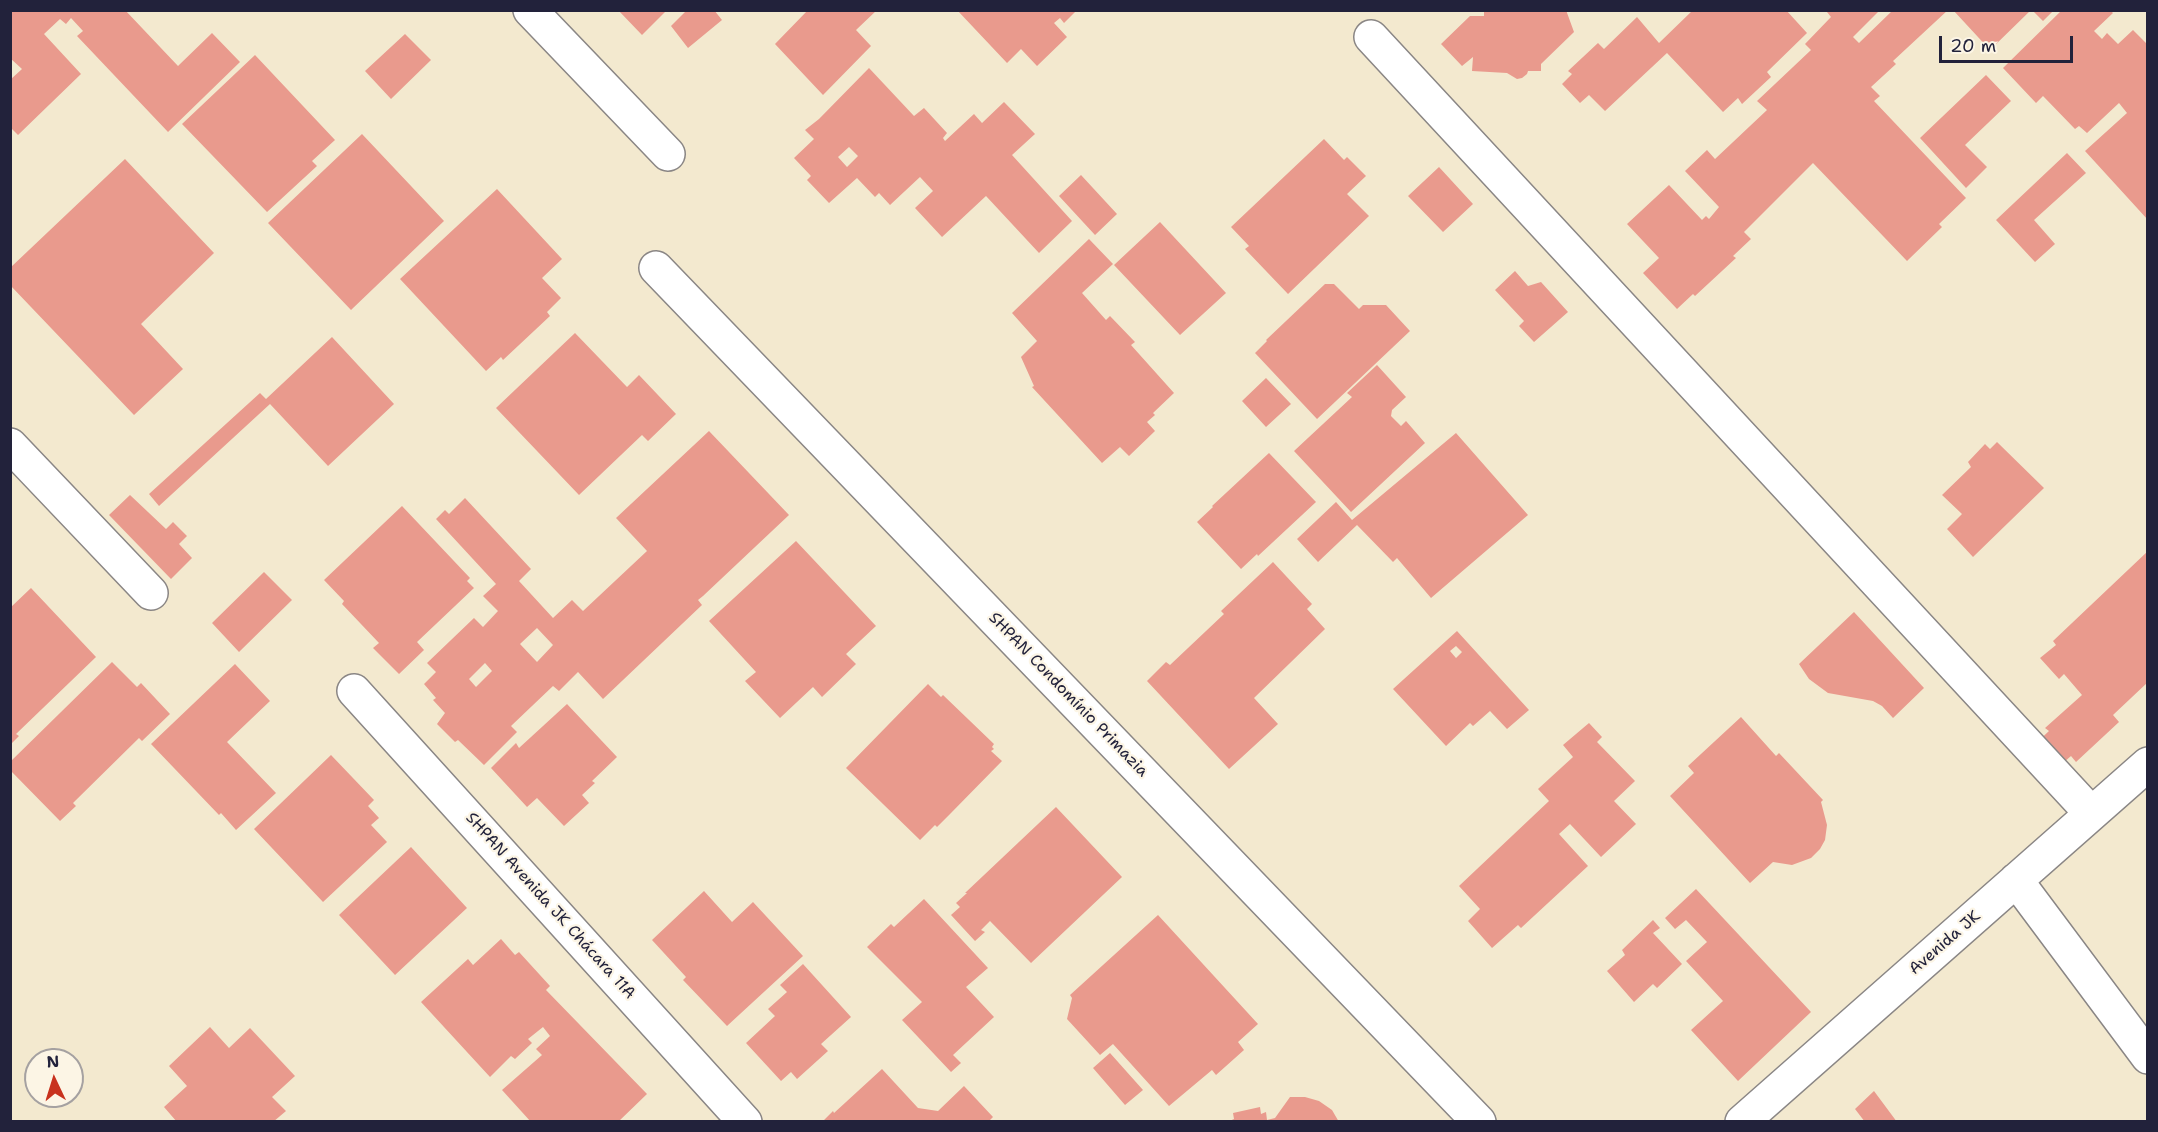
<!DOCTYPE html>
<meta charset="utf-8">
<style>
body{margin:0}
#map{position:relative;width:2158px;height:1132px;overflow:hidden;background:#f3e9cf;font-family:"Shantell Sans",sans-serif}
canvas{display:block}
.frame{position:absolute;inset:0;border:12px solid #22223b;pointer-events:none}
.north{position:absolute;left:24px;top:1048px;width:60px;height:60px;box-sizing:border-box;background:#fcf5e5;border:2px solid #a5a1a1;border-radius:50%;rotate:356deg;font-size:16px;font-weight:700;line-height:24px;text-align:center;color:#22223b}
.north::after{content:'';display:block;margin:auto;width:21px;height:27px;background:#c8321e;clip-path:polygon(50% 0,100% 100%,50% 72%,0 100%)}
.scale{position:absolute;left:1939px;top:36px;width:134px;height:27px;box-sizing:border-box;border:3px solid #22223b;border-top:0;padding-left:8px;font-size:18px;line-height:21px;white-space:nowrap;color:#22223b;-webkit-text-stroke:4px #fcf5e5;paint-order:stroke}
</style>
<div id="map">
<canvas width="2158" height="1132"></canvas>
<div class="frame"></div>
<div class="north">N</div>
<div class="scale">20 m</div>
</div>
<script>
const context = document.querySelector('canvas').getContext('2d');
context.lineJoin = 'round';
function fillPath(path, color) {
  context.fillStyle = color;
  context.fill(path, 'evenodd');
}
function shape(rows) {
  const path = new Path2D();
  for (const r of rows) {
    path.moveTo(r[0], r[1]);
    for (let i = 2; i < r.length; i += 2) path.lineTo(r[i], r[i + 1]);
  }
  return path;
}
function strokePath(path, color, width, dash) {
  context.strokeStyle = color;
  context.lineWidth = width;
  context.lineCap = dash ? 'butt' : 'round';
  context.setLineDash(dash || []);
  context.stroke(path);
}
function drawText(font, color, halo, rows, align = 'center') {
  context.font = font + ' "Shantell Sans",sans-serif';
  context.lineWidth = 4.5;
  context.setLineDash([]);
  context.textBaseline = 'middle';
  context.strokeStyle = halo;
  context.fillStyle = color;
  for (const [text, x, y, turn = 0] of rows) {
    context.save();
    context.translate(x, y);
    context.rotate((+turn || 0) * Math.PI / 180);
    context.textAlign = isNaN(turn) ? turn : align;
    if (halo) context.strokeText(text, 0, 0);
    context.fillText(text, 0, 0);
    context.restore();
  }
}
fillPath(shape([
 [10,10,125,10,178,66,212,33,240,62,168,132,77,36,83,31,71,18,66,24,60,19,44,34,81,74,18,135,10,127,10,80,22,69,10,58],
 [618,10,667,10,642,35],
 [687,10,714,10,722,20,688,48,671,26],
 [808,10,877,10,856,30,871,46,823,95,775,44],
 [957,10,1077,10,1064,23,1060,18,1054,23,1067,37,1037,66,1021,49,1007,63],
 [1484,10,1566,10,1574,32,1541,64,1541,71,1528,71,1527,74,1522,78,1517,79,1507,73,1472,71,1473,57,1462,66,1441,44,1470,16,1484,16],
 [1693,10,1786,10,1807,33,1767,72,1771,77,1742,104,1738,98,1723,112,1667,53,1605,111,1589,95,1580,103,1562,84,1572,74,1568,71,1598,43,1604,49,1637,17,1659,43],
 [1829,10,1880,10,1853,37,1859,43,1893,10,1948,10,1893,61,1896,64,1871,87,1880,96,1874,101,1966,198,1939,224,1942,227,1907,261,1813,163,1744,232,1751,239,1733,256,1736,258,1695,296,1693,294,1677,309,1643,273,1659,258,1627,224,1669,185,1702,220,1706,216,1709,219,1719,207,1685,171,1707,150,1715,159,1767,110,1757,101,1811,50,1805,44,1831,17,1827,12],
 [1953,10,2031,10,1990,50],
 [2032,10,2054,10,2043,21],
 [2062,10,2110,10,2113,13,2094,31,2102,39,2107,33,2118,44,2133,30,2148,45,2148,75,2146,76,2148,78,2148,220,2085,151,2127,113,2119,103,2087,133,2079,126,2075,129,2043,96,2036,103,2003,68],
 [405,34,431,60,391,99,365,71],
 [255,55,335,140,312,161,317,166,267,212,182,124],
 [869,68,914,116,924,108,947,133,943,138,945,141,974,114,982,123,1004,102,1035,134,1012,155,1072,221,1039,253,986,196,942,237,915,208,933,191,920,177,890,205,879,193,875,197,857,178,829,203,807,180,811,176,794,158,814,139,805,130,819,119],
 [849,147,858,156,847,167,838,157],
 [1986,75,2011,101,1965,145,1987,167,1966,188,1920,138],
 [362,134,444,221,351,310,268,223],
 [1324,139,1344,160,1347,157,1366,176,1347,194,1369,216,1288,294,1245,249,1249,246,1231,227],
 [2067,153,2086,173,2034,220,2055,244,2035,262,1996,220],
 [125,159,214,253,141,324,183,369,134,415,10,285,10,268],
 [1439,167,1473,204,1443,232,1408,196],
 [1081,175,1117,214,1095,235,1059,196],
 [497,189,562,259,542,278,561,298,547,312,550,316,503,360,501,357,486,371,400,279],
 [1160,222,1226,293,1180,335,1114,265],
 [1089,239,1113,264,1082,293,1106,320,1110,316,1135,342,1131,345,1174,393,1153,413,1155,415,1147,422,1155,431,1129,456,1120,447,1102,463,1032,387,1034,386,1021,357,1037,341,1012,313],
 [1515,271,1528,286,1541,282,1568,312,1534,342,1519,326,1524,321,1495,290],
 [1325,284,1334,284,1359,309,1363,305,1386,305,1410,331,1317,419,1255,353,1267,341,1266,340],
 [575,333,627,387,639,375,676,414,648,441,642,435,579,495,496,408],
 [332,337,394,404,328,466,270,404,159,506,149,494,260,393,266,399],
 [1377,365,1406,397,1392,410,1391,416,1401,426,1406,421,1425,443,1351,512,1294,451,1352,397,1347,393],
 [1266,378,1291,404,1266,427,1242,401],
 [709,431,789,515,703,596,698,600,702,605,603,699,578,672,559,691,553,686,511,726,517,732,484,765,458,740,455,742,437,724,445,713,433,700,436,698,424,684,436,672,427,663,474,618,483,627,498,611,483,596,496,584,436,519,445,510,449,514,465,498,531,569,519,581,553,618,572,600,583,611,647,551,616,518],
 [537,628,553,645,537,662,520,644],
 [485,663,492,671,476,687,469,679],
 [1456,433,1528,515,1431,598,1397,558,1393,562,1357,525,1318,562,1297,539,1336,502,1352,520],
 [1997,442,2044,488,1973,557,1947,529,1962,514,1942,495,1971,467,1968,462,1985,444,1990,449],
 [1269,453,1316,502,1258,556,1257,554,1241,569,1197,522,1213,507,1212,506],
 [130,495,166,529,173,522,187,536,179,544,192,558,171,579,109,515],
 [402,506,470,578,467,581,474,588,417,642,424,650,399,674,373,648,379,643,342,604,344,601,324,580],
 [796,541,876,626,846,654,856,664,822,697,813,687,780,718,745,681,756,672,709,621],
 [2148,551,2148,682,2113,715,2119,722,2076,762,2071,756,2055,770,2032,747,2049,731,2045,728,2082,695,2064,674,2059,679,2040,658,2056,645,2053,641],
 [1273,562,1312,604,1307,609,1325,629,1254,698,1278,724,1229,769,1147,681,1166,662,1170,665,1224,614,1221,611],
 [264,572,292,600,239,652,212,623],
 [31,588,96,657,16,734,19,736,10,745,10,608],
 [1854,612,1924,688,1893,718,1882,706,1873,701,1828,693,1809,679,1799,664],
 [1457,631,1529,710,1507,729,1490,711,1473,726,1470,723,1446,746,1393,689],
 [1456,646,1462,652,1456,658,1450,651],
 [112,662,137,687,141,683,170,714,142,741,139,738,73,803,76,806,60,821,10,770,10,762],
 [235,664,270,701,227,742,276,793,236,830,221,813,219,815,151,744],
 [928,684,941,697,943,695,994,744,992,747,994,749,991,751,1002,761,951,813,937,827,935,825,920,840,846,768],
 [567,704,617,757,592,781,595,783,582,795,589,803,564,826,537,798,527,807,491,768,516,743,519,748],
 [1741,717,1776,756,1779,753,1823,800,1821,802,1827,825,1825,840,1820,849,1811,858,1792,865,1773,862,1750,883,1670,796,1694,773,1688,766],
 [1589,723,1602,737,1597,742,1635,781,1614,801,1636,824,1601,857,1570,824,1559,834,1588,866,1521,928,1518,925,1492,948,1468,921,1480,909,1459,886,1549,801,1538,789,1573,757,1563,745],
 [331,755,374,800,368,806,379,818,371,825,387,842,323,902,254,829],
 [1056,807,1122,877,1031,963,990,921,981,930,985,932,975,941,951,915,960,907,956,903,967,893,965,893],
 [411,847,467,908,395,975,339,915],
 [1696,889,1811,1012,1738,1081,1691,1030,1723,1001,1686,961,1707,942,1686,920,1675,929,1665,918],
 [704,891,732,922,753,902,803,956,727,1026,683,980,686,977,652,940],
 [924,899,988,968,966,987,994,1017,953,1055,961,1063,951,1072,902,1020,922,1002,867,947,891,924,894,927],
 [1158,915,1258,1024,1238,1042,1244,1050,1216,1075,1212,1070,1169,1106,1113,1044,1100,1055,1067,1019,1072,998,1070,995],
 [1653,920,1660,928,1653,933,1682,964,1657,988,1653,984,1634,1002,1607,971,1625,955,1622,950],
 [501,939,515,955,519,952,550,986,546,990,647,1094,618,1122,531,1122,502,1090,542,1055,536,1049,550,1036,543,1027,528,1039,532,1043,515,1059,511,1056,490,1077,421,1002,468,959,473,965],
 [803,964,851,1017,821,1044,828,1051,797,1079,791,1072,781,1081,746,1043,775,1016,768,1009,787,992,780,985],
 [210,1027,229,1048,250,1028,295,1076,272,1097,286,1111,273,1122,177,1122,164,1107,187,1086,169,1066],
 [1110,1053,1143,1090,1125,1105,1093,1068],
 [882,1069,918,1108,938,1111,964,1086,993,1117,988,1122,822,1122,833,1111,834,1113],
 [1874,1091,1897,1122,1865,1122,1855,1109],
 [1290,1097,1305,1097,1319,1101,1332,1110,1339,1122,1227,1122,1234,1119,1233,1113,1260,1107,1261,1114,1266,1112,1267,1120,1275,1118]
]), '#e99a8d');
const minor = shape([
 [530,10,668,154],
 [1371,37,2091,813],
 [656,268,1479,1122],
 [10,445,151,593],
 [354,691,745,1122],
 [2016,880,2148,1057],
 [1742,1122,2148,764]
]);
strokePath(minor, '#8a8685', 36);
strokePath(minor, '#fff', 33);
drawText('16px', '#22223b', '#fcf5e5', [
 ["SHPAN Condomínio Primazia",1068,695,46],
 ["SHPAN Avenida JK Chácara 11A",550,906,48],
 ["Avenida JK",1945,943,-41]
]);
</script>
